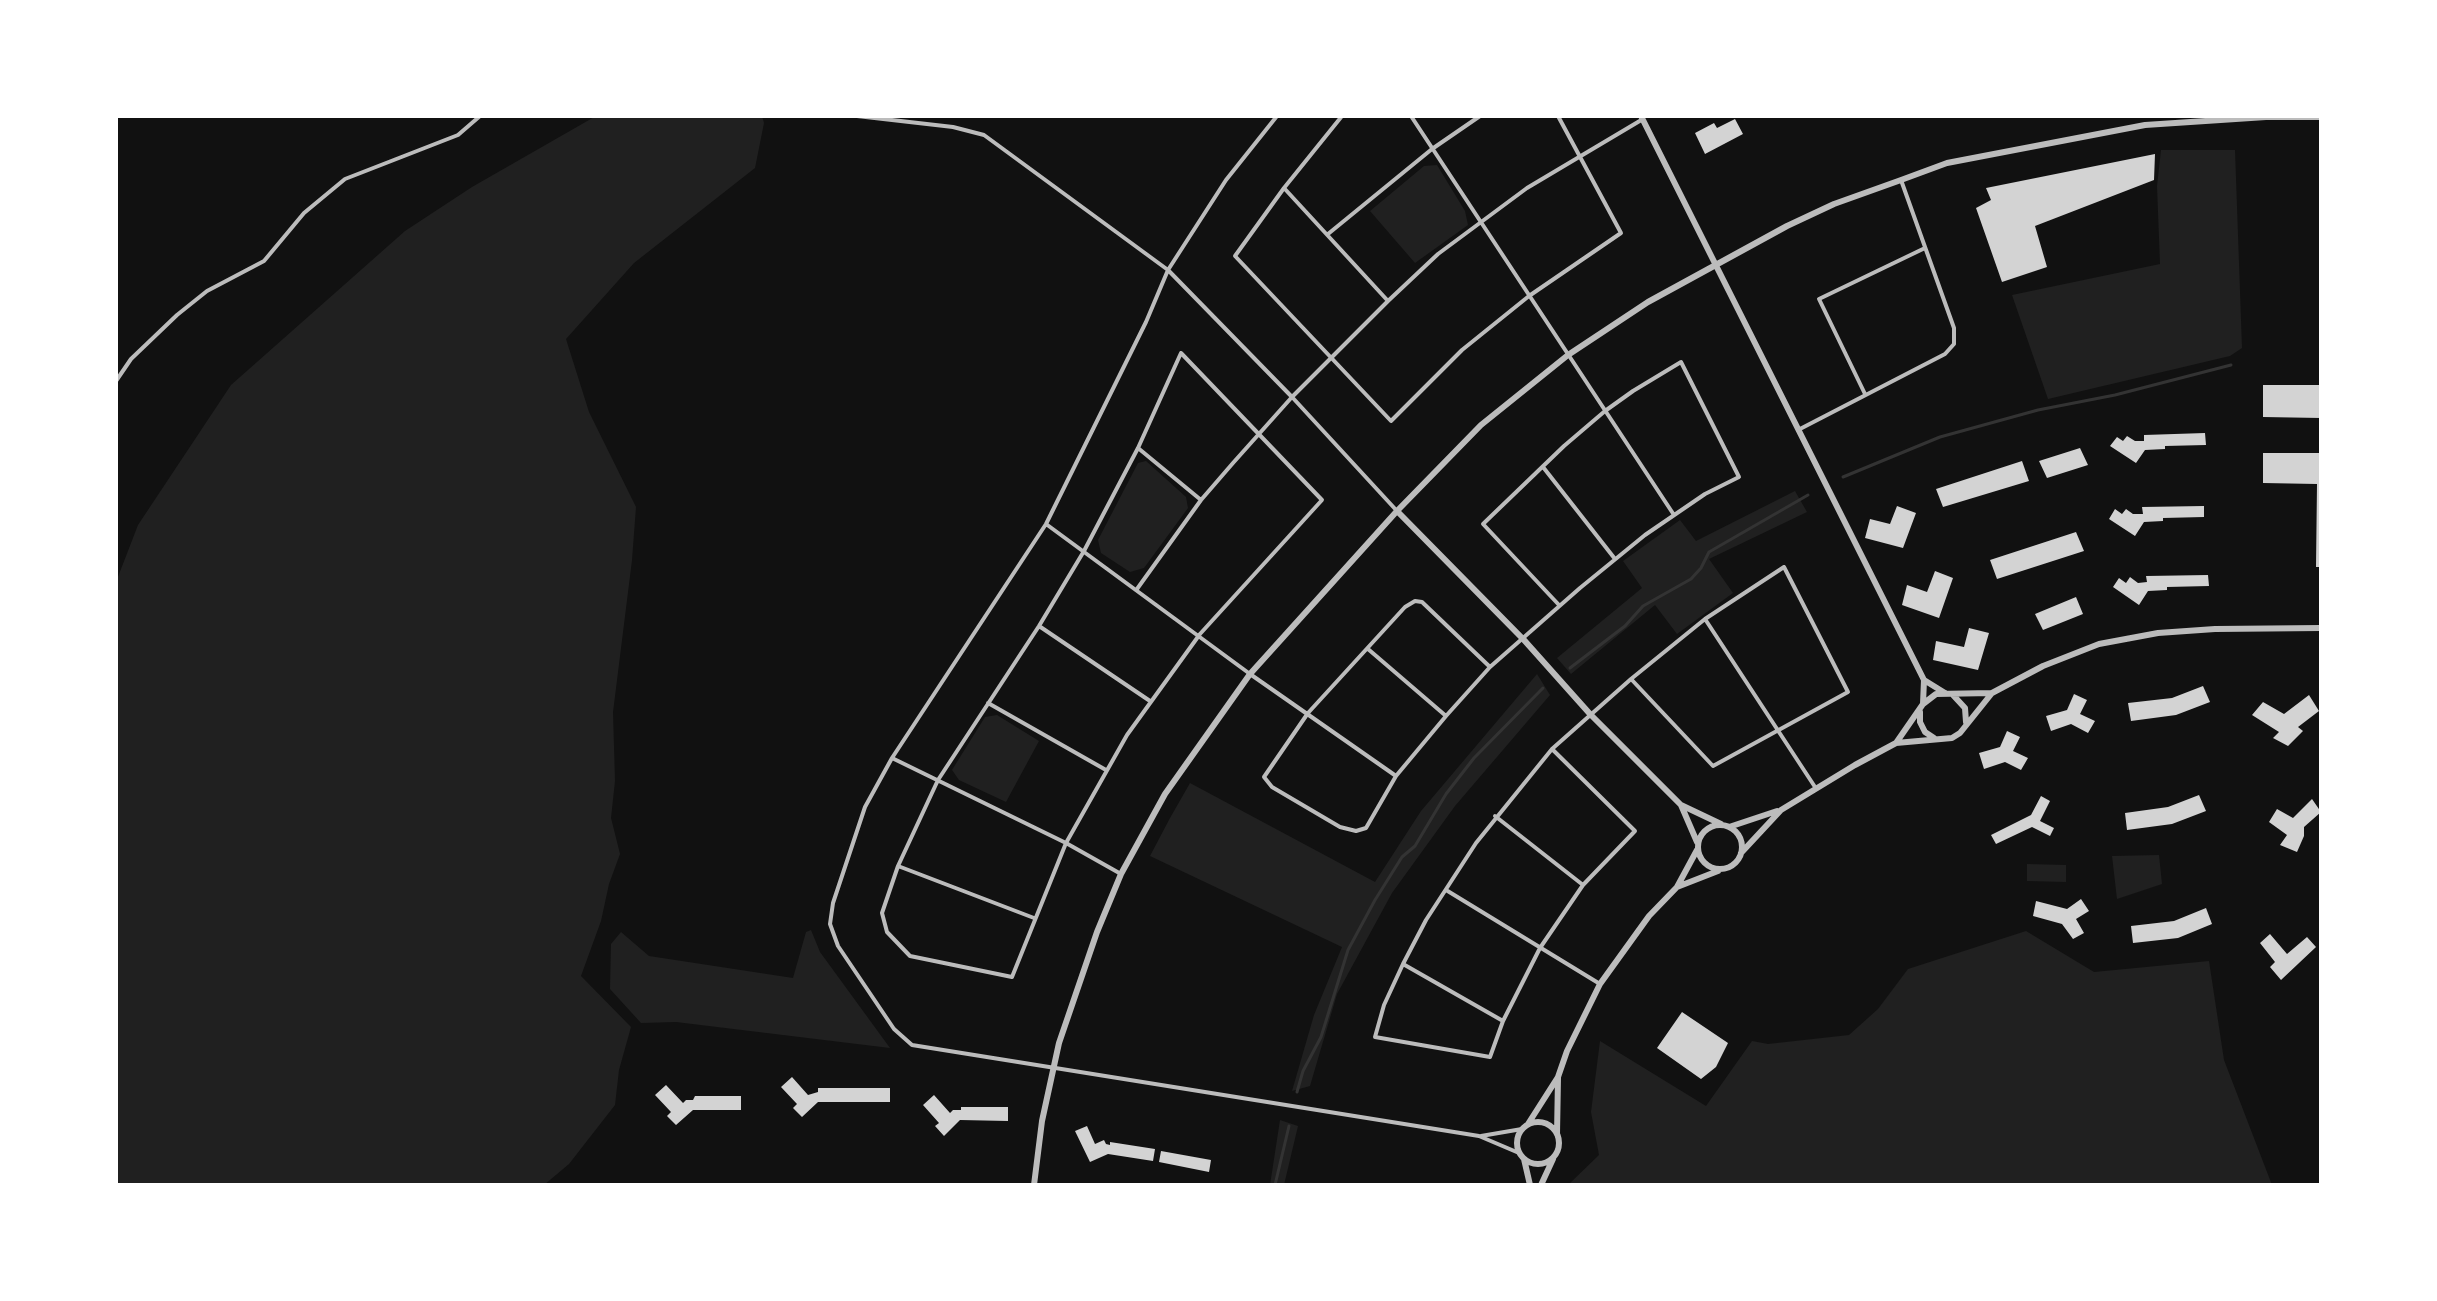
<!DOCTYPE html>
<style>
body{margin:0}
#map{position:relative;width:2437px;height:1301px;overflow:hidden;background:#111;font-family:Overpass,sans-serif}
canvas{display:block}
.frame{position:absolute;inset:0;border:118px solid #fff;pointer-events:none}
</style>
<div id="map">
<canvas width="2437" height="1301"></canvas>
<div class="frame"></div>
</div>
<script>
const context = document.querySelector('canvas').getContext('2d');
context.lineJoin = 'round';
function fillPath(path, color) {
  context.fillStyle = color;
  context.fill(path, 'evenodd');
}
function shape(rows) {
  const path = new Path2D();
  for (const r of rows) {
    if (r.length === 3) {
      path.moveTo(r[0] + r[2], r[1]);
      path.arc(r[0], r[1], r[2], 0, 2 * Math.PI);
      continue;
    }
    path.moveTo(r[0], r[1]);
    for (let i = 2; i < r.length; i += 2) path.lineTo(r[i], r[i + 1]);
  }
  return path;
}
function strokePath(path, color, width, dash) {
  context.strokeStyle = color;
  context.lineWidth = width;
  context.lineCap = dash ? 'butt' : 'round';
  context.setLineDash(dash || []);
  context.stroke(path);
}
fillPath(shape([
 [596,116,762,116,764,123,755,168,634,263,566,339,589,412,636,507,632,560,613,712,615,781,611,818,620,854,609,884,601,921,581,976,631,1027,619,1070,615,1105,569,1164,544,1185,116,1185,116,582,138,525,231,385,405,231,472,187],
 [2161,150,2235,150,2242,348,2230,356,2048,399,2012,295,2160,264,2157,186],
 [1437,165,1465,211,1468,225,1415,263,1370,211,1424,166],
 [1146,461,1186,497,1188,508,1144,568,1130,572,1101,553,1098,540,1138,463],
 [1795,491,1807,512,1709,559,1733,593,1677,634,1655,605,1571,674,1557,658,1642,588,1623,561,1680,520,1696,541],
 [1537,674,1550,695,1455,806,1392,893,1337,994,1310,1086,1292,1091,1314,1015,1342,947,1150,856,1170,818,1190,783,1375,882,1421,811],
 [997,715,1039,741,1006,802,959,780,952,770,985,717],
 [2159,855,2162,884,2117,899,2112,856],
 [2027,864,2066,865,2066,882,2027,881],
 [811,930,820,952,890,1048,676,1022,641,1023,610,989,611,944,621,932,649,956,793,978,806,932],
 [2026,931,2094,972,2209,961,2224,1060,2272,1185,1568,1185,1599,1155,1591,1112,1600,1041,1706,1106,1752,1041,1768,1044,1849,1035,1878,1009,1908,969],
 [1280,1120,1298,1126,1284,1185,1270,1185]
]), '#202020');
strokePath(shape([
 [1843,477,1940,437,2038,410,2115,395,2231,365],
 [1570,668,1625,626,1643,606,1691,579,1701,568,1709,552,1808,495],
 [1297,1092,1303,1071,1321,1037,1348,950,1375,900,1402,857,1415,846,1446,794,1474,758,1543,688],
 [1275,1185,1289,1126]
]), '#333', 3);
fillPath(shape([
 [1735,119,1743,134,1705,154,1695,133,1714,123,1717,128],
 [2155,154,2154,180,2035,226,2047,267,2002,282,1976,208,1991,200,1986,188],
 [2263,385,2321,385,2321,418,2263,417],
 [2205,433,2206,445,2165,446,2165,449,2145,450,2136,463,2110,446,2117,437,2123,441,2127,436,2135,441,2144,441,2144,435],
 [2080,448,2088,465,2047,478,2039,461],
 [2263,453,2321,453,2321,567,2316,567,2317,484,2263,483],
 [2022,461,2029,481,1943,507,1936,489],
 [1897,506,1916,513,1903,548,1865,538,1870,519,1890,524],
 [2204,506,2204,517,2163,518,2163,521,2144,522,2135,536,2109,519,2115,509,2122,514,2126,509,2133,514,2143,514,2142,507],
 [2076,532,2084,551,1997,579,1990,560],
 [1935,571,1953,578,1939,618,1902,605,1907,585,1927,592],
 [2208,575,2209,586,2167,587,2167,590,2148,591,2139,605,2113,587,2119,578,2126,583,2130,577,2138,583,2147,582,2146,576],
 [2076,597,2083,614,2043,630,2035,614],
 [1969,628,1989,633,1978,670,1933,660,1936,641,1964,647],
 [2203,686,2210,702,2176,715,2131,721,2128,703,2172,698],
 [2074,694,2087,700,2080,714,2095,721,2088,733,2071,724,2051,731,2046,716,2067,710],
 [2309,695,2319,711,2298,727,2303,731,2288,746,2273,738,2279,732,2252,715,2263,702,2284,714],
 [2007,731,2020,737,2013,751,2028,758,2021,770,2005,762,1984,769,1979,753,2000,747],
 [2199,795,2206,811,2172,824,2127,830,2125,813,2168,807],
 [2041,796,2050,801,2040,821,2054,828,2050,836,2032,827,1996,844,1991,835,2031,815],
 [2312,799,2321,812,2304,827,2304,836,2297,852,2280,845,2287,835,2269,822,2277,809,2293,818],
 [2081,899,2089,911,2076,919,2084,933,2073,939,2062,924,2033,916,2036,901,2067,909],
 [2206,908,2212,924,2178,938,2133,943,2131,926,2174,921],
 [2270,934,2287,954,2307,937,2316,947,2281,980,2270,967,2275,962,2260,943],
 [1682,1012,1728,1043,1716,1067,1701,1079,1657,1048],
 [792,1077,808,1095,818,1092,818,1088,890,1088,890,1102,818,1102,802,1117,793,1108,797,1104,781,1087],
 [666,1085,683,1103,686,1100,693,1100,695,1096,741,1096,741,1110,693,1110,676,1125,667,1116,671,1112,655,1095],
 [934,1095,950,1113,953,1110,961,1110,961,1107,1008,1107,1008,1121,960,1120,944,1136,935,1126,939,1123,923,1105],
 [1087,1126,1095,1144,1104,1140,1106,1144,1110,1145,1110,1142,1155,1149,1153,1161,1108,1154,1090,1162,1075,1131],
 [1161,1151,1211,1160,1209,1172,1159,1162]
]), '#d3d3d3');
strokePath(shape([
 [857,116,953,127,984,135,1168,270,1292,397,1397,511],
 [1277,116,1226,180,1168,270,1146,322,1046,524,892,758,865,807,833,903,830,924,838,946,894,1029,912,1045,1479,1136,1519,1153],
 [1342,116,1284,188,1235,256,1391,421,1462,350,1529,296,1621,233,1558,116],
 [1411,116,1674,515],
 [1284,188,1388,301,1438,254,1527,188,1643,119],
 [1328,234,1432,149,1480,116],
 [1181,353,1322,500,1200,634,1127,735,1066,843,1012,977,910,956,887,932,882,913,898,866,938,780,1039,626,1084,551,1138,448,1181,353],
 [116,381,131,359,177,315,207,291,264,261,304,213,345,179,458,135,480,116],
 [1865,394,1819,299,1925,248],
 [1798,430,1945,354,1954,344,1954,328,1901,180],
 [1138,448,1201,500],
 [1543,467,1615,559],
 [1046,524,1250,674,1396,776],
 [1784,567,1848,692,1713,766,1631,679,1705,619,1784,567],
 [1137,589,1201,500,1233,463,1292,397,1388,301],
 [1415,601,1422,602,1490,667,1446,716,1396,776,1366,828,1356,831,1340,827,1272,787,1264,777,1308,713,1405,607,1415,601],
 [1705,619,1815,787],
 [1039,626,1150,701],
 [1368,649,1446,716],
 [1490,667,1580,588,1645,535,1705,494,1739,477,1681,362,1633,391,1605,411,1564,446,1483,524,1559,605],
 [988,703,1106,770],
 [1552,749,1635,831,1583,885,1540,948,1503,1021,1490,1057,1375,1037,1384,1005,1403,964,1426,920,1476,843,1552,749,1631,679],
 [892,758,1066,843,1121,874],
 [1495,816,1583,885],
 [898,866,1034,918],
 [1446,890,1600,984],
 [1403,964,1503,1021],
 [1481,1136,1522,1129]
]), '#bcbcbc', 4);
strokePath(shape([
 [1641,116,1924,680,1923,704],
 [1397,511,1524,640,1590,714,1681,805,1721,824],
 [1924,680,1945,693],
 [1953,695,1965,708,1966,722],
 [1920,712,1920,722,1925,732,1934,738],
 [1896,743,1923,704,1936,694,1992,693,2043,666,2099,644,2158,633,2215,629,2321,628],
 [1681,805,1697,842],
 [1720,847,22],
 [1729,827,1777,811],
 [1741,853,1781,810,1855,765,1896,743,1952,738,1960,733,1992,693],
 [1677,887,1718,871],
 [1538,1143,21],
 [1528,1124,1558,1077,1567,1051,1600,984,1649,916,1677,887,1697,850],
 [1557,1134,1558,1078],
 [1524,1159,1530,1185],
 [1034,1185,1042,1121,1059,1043,1097,932,1121,874,1165,794,1250,674,1397,511,1481,425,1568,355,1648,302,1787,226,1834,204,1901,180,1947,163,2145,125,2266,117,2321,117],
 [1541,1185,1553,1159]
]), '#bcbcbc', 6);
</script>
